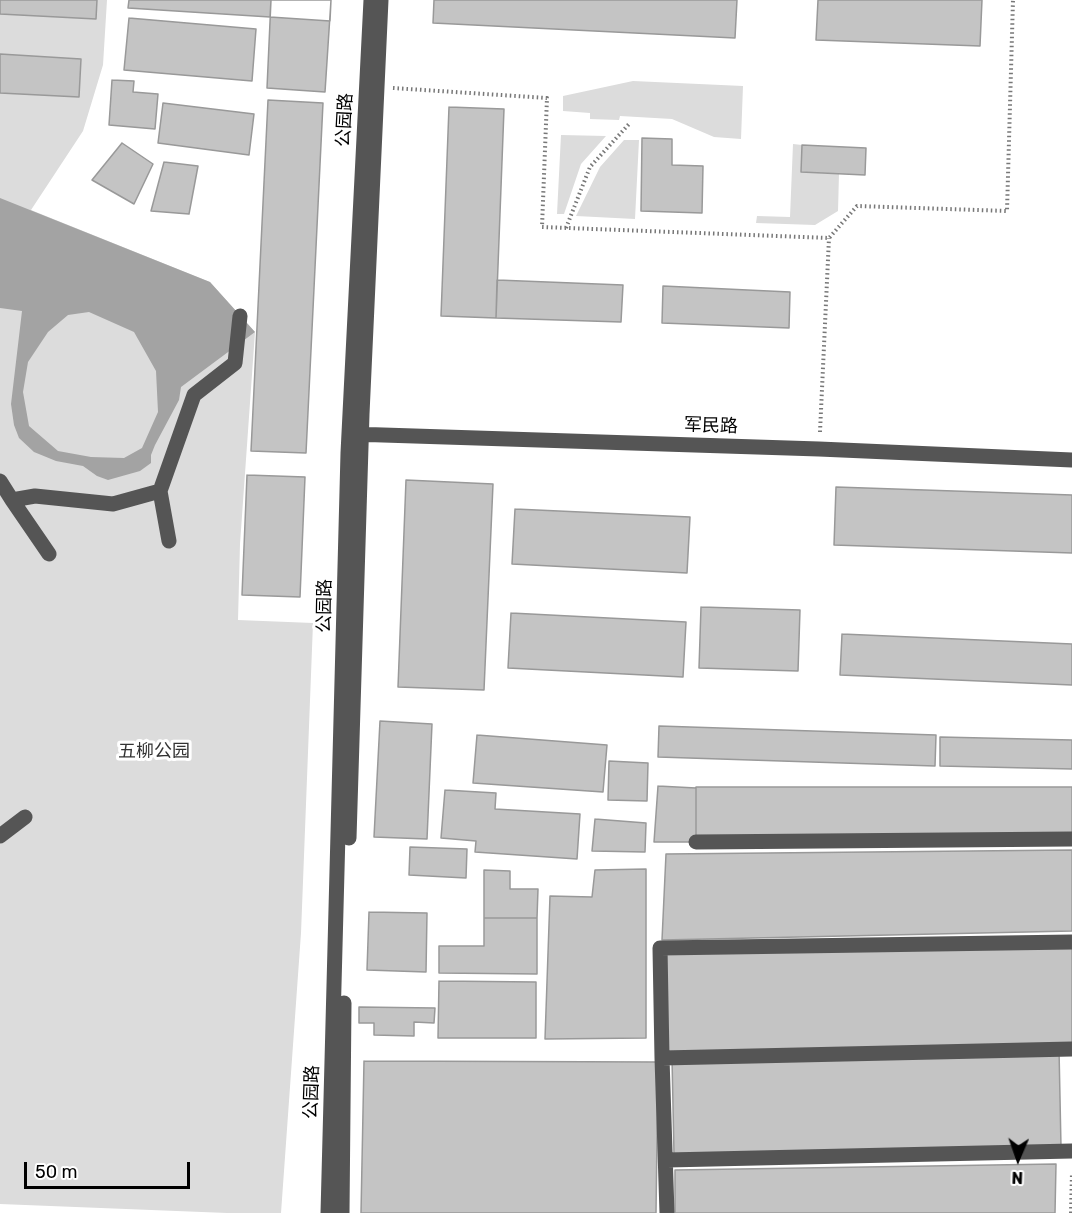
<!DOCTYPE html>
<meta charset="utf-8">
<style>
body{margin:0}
#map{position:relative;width:1072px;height:1213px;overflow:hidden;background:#fff;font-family:Rubik,sans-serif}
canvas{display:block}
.north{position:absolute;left:988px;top:1129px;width:60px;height:60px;-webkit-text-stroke:4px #fff;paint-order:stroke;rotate:182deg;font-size:16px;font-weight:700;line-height:24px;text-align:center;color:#000}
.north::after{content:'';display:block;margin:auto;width:21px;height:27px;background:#000;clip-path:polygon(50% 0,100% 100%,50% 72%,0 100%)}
.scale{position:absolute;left:24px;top:1162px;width:166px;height:27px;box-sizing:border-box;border:3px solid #000;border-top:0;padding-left:8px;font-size:18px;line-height:21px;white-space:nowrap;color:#000;-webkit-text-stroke:4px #fff;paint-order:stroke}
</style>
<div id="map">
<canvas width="1072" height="1213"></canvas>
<div class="north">N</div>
<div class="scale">50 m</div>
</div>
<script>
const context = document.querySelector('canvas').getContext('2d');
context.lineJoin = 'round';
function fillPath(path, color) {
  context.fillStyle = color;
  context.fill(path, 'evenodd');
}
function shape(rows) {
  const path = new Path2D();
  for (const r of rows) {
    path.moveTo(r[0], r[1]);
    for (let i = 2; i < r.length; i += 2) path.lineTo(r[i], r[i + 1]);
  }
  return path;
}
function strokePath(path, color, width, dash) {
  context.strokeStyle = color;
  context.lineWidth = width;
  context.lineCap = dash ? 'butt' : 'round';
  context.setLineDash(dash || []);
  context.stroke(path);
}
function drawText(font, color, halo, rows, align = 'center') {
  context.font = font + ' Rubik,"Noto Sans SC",sans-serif';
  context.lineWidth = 6;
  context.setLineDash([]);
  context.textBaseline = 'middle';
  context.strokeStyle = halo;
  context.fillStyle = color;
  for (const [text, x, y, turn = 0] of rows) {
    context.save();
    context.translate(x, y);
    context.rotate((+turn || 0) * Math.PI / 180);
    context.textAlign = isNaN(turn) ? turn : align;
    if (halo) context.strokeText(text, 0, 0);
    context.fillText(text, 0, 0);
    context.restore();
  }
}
fillPath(shape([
 [0,0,107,0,103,65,83,131,31,210,210,282,255,332,240,544,238,620,313,623,301,933,281,1213,227,1213,0,1204],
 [633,81,743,86,741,139,714,137,672,119,620,116,619,120,590,119,590,113,563,111,563,96],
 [561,135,606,136,581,164,564,214,557,214],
 [624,140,639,140,635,219,576,216,600,167],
 [793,144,802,145,801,172,839,174,838,211,815,225,756,223,757,216,790,217]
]), '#dcdcdc');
fillPath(shape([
 [0,198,210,282,255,332,181,387,179,400,155,445,151,455,151,463,140,471,108,480,97,476,83,466,56,461,34,452,19,438,14,425,11,404,22,311,0,308],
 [89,312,134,332,156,371,158,412,142,448,124,458,91,457,58,451,29,426,23,392,28,362,48,332,68,315]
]), '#a3a3a3');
const building = shape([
 [0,0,97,0,96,19,0,14,0,0],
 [129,0,271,0,270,17,128,8,129,0],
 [271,0,331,0,325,92,267,88,271,0],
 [271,0,331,0,330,21,270,17,271,0],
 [434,0,737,0,735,38,433,23,434,0],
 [818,0,982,0,980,46,816,40,818,0],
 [129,18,256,29,252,81,124,70,129,18],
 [0,54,81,59,79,97,0,93,0,54],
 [112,80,134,81,133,92,158,94,155,129,109,125,112,80],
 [268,100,323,103,306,453,251,451,268,100],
 [163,103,254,114,249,155,158,143,163,103],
 [449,107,504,109,496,318,441,316,449,107],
 [642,138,672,139,672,165,703,166,702,213,641,211,642,138],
 [122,143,153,164,134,204,92,180,122,143],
 [802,145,866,148,865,175,801,172,802,145],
 [164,162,198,166,189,214,151,211,164,162],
 [497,280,623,285,621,322,496,318,497,280],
 [663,286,790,292,789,328,662,323,663,286],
 [247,475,305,477,300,597,242,595,247,475],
 [406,480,493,484,484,690,398,687,406,480],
 [836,487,1072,495,1072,553,834,545,836,487],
 [515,509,690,517,687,573,512,564,515,509],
 [701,607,800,610,798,671,699,668,701,607],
 [511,613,686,622,683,677,508,668,511,613],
 [842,634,1072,644,1072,685,840,675,842,634],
 [380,721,432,724,427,839,374,837,380,721],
 [659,726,936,735,935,766,658,757,659,726],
 [477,735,607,745,603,792,473,783,477,735],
 [940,737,1072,740,1072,769,940,766,940,737],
 [609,761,648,763,647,801,608,800,609,761],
 [658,786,696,788,696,842,654,842,658,786],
 [696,787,1072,787,1072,839,696,842,696,787],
 [445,790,496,793,495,809,580,814,577,859,475,852,476,841,441,838,445,790],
 [595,819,646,823,645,852,592,851,595,819],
 [410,847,467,849,466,878,409,875,410,847],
 [1072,850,1072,931,662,940,666,854,1072,850],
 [646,869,646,1038,545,1039,550,896,592,897,595,870,646,869],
 [484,870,510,871,510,889,538,889,537,918,484,918,484,870],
 [369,912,427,913,426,972,367,970,369,912],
 [484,918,537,918,537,974,439,973,439,946,484,946,484,918],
 [1072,942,1072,1049,662,1058,660,948,1072,942],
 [439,981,536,982,536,1038,438,1038,439,981],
 [359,1007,435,1008,434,1023,414,1022,414,1036,374,1035,374,1023,359,1023,359,1007],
 [1059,1049,1061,1147,674,1154,672,1058,1059,1049],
 [364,1061,658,1062,656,1213,361,1213,364,1061],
 [1056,1164,1055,1213,675,1213,675,1170,1056,1164]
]);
fillPath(building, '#c4c4c4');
strokePath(building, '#999', 1.5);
strokePath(shape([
 [393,88,547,98,542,227,829,238,857,206,1007,211,1013,0],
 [566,228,590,167,629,124],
 [820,432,829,238],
 [1071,1213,1072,1173]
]), '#777', 4, [1.5, 3]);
strokePath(shape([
 [352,434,819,449,1072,460],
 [0,481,12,500],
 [160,491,194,395,235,363,240,316],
 [49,554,12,500,35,496,113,504,160,491,169,541],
 [0,836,25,817],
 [349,838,362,414,381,0],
 [696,842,1072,839],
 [662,1058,1072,1049],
 [667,1160,1072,1151],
 [328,1213,348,453,371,0],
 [342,1213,344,1003],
 [667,1213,662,1058,660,948,1072,942]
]), '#555', 15);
drawText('18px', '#000', '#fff', [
 ["公园路",345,120,-87],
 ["军民路",711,426,2],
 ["公园路",325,606,-89],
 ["公园路",312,1092,-88]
]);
drawText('18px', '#333', '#fff', [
 ["五柳公园",154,752]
]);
</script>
